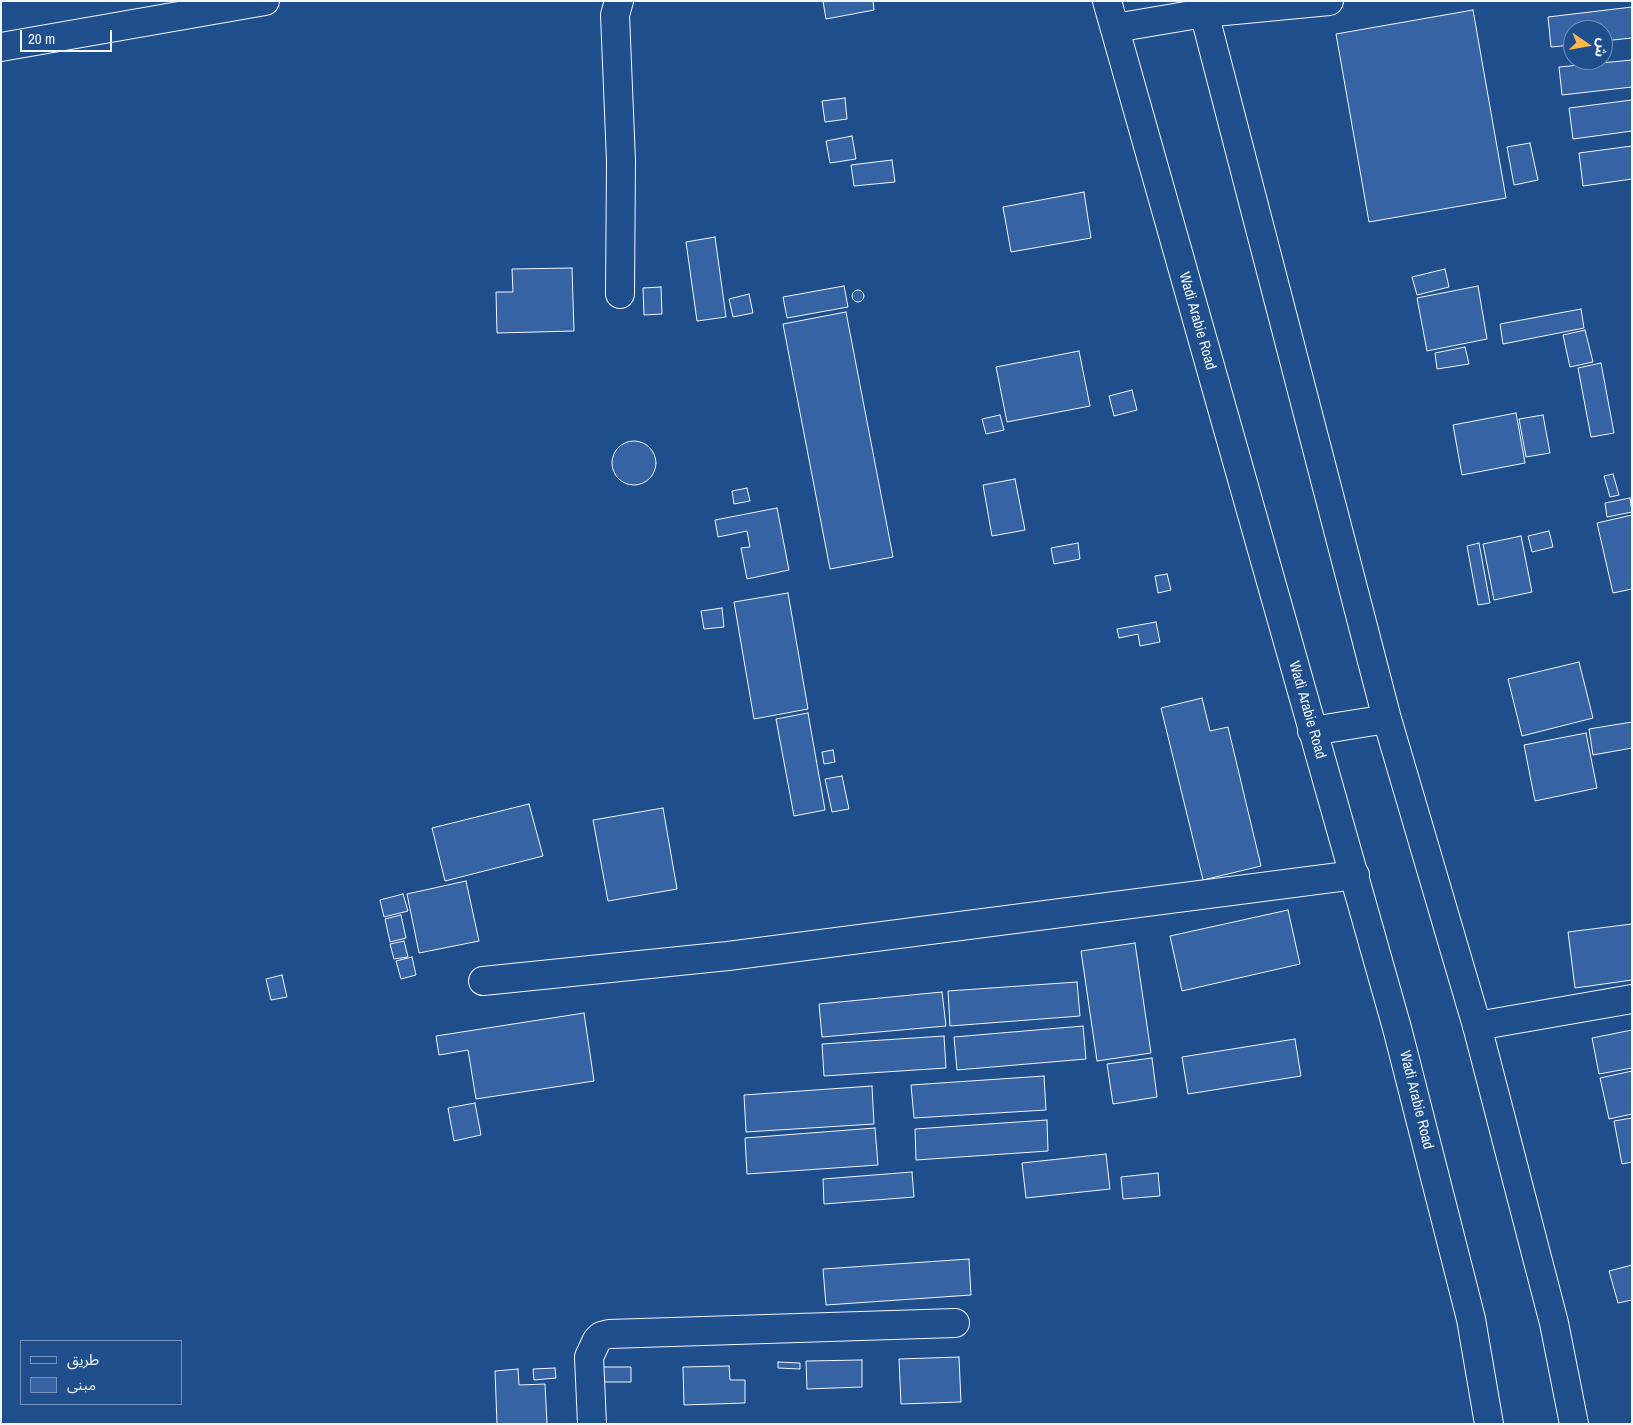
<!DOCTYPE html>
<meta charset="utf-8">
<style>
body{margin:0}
#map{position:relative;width:1633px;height:1425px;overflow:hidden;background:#1f4e8c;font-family:"Archivo Narrow","Noto Sans Arabic",sans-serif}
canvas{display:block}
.frame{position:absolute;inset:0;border:2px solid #f2f6ff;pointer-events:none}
.legend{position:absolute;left:20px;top:1340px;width:162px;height:65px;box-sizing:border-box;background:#1f4e8c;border:1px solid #7391ba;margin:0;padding:6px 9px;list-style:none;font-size:15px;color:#f2f6ff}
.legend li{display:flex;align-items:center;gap:10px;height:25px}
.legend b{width:25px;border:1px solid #7391ba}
.north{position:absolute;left:1563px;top:20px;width:50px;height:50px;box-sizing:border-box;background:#1f4e8c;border:1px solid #7391ba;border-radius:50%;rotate:102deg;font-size:14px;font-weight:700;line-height:20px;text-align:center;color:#f2f6ff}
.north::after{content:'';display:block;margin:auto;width:18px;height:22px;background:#ffb74d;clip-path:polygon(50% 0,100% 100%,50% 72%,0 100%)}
.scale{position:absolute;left:20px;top:30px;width:92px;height:22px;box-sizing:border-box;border:2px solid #f2f6ff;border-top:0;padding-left:6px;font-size:15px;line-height:18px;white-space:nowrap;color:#f2f6ff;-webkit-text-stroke:4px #1f4e8c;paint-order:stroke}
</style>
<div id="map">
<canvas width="1633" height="1425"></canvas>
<div class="frame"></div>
<ul class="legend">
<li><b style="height:6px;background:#1f4e8c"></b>طريق</li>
<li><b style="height:14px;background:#3563a3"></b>مبنى</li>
</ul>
<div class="north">ش</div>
<div class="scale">20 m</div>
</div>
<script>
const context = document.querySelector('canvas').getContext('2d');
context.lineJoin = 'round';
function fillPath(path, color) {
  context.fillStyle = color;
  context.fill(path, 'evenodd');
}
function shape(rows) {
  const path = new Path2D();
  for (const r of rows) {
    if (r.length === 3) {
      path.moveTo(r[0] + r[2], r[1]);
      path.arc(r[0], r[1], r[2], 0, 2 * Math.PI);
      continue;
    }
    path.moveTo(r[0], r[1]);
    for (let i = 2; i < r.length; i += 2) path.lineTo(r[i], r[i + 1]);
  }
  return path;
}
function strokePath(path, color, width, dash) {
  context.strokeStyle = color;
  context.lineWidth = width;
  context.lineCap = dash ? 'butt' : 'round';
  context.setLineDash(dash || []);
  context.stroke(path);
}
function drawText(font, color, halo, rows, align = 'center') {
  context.font = font + ' "Archivo Narrow",sans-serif';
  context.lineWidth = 4;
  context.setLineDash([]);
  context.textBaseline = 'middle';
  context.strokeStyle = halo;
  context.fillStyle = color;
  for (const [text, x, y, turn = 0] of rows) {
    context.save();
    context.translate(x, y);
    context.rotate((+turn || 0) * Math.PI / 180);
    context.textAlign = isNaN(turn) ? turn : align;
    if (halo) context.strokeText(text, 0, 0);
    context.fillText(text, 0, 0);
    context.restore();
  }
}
const building = shape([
 [823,1,873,1,874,10,826,19,823,1],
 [1632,7,1632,38,1603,41,1603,30,1573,30,1573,45,1551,47,1548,17,1632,7],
 [1473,10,1506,198,1369,222,1336,34,1473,10],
 [1632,60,1632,87,1562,95,1559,67,1632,60],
 [845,98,847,119,825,122,822,101,845,98],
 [1632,100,1632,131,1573,139,1569,108,1632,100],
 [852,136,856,159,830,163,826,141,852,136],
 [1530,143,1538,180,1514,185,1507,147,1530,143],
 [1632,146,1632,179,1583,186,1579,153,1632,146],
 [892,160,895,182,854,186,851,165,892,160],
 [1084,192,1091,238,1011,252,1003,207,1084,192],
 [715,237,726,317,697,321,686,242,715,237],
 [572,268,574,331,497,333,496,292,513,292,512,269,572,268],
 [1445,269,1449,287,1417,295,1412,277,1445,269],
 [844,286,848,307,787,318,783,297,844,286],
 [1478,286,1487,339,1427,351,1417,298,1478,286],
 [661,287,662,314,644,315,643,288,661,287],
 [858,296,6],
 [749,294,753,313,733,317,729,299,749,294],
 [1581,309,1584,328,1503,344,1500,324,1581,309],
 [846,312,893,557,830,569,783,324,846,312],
 [1585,330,1593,362,1570,367,1563,335,1585,330],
 [1465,347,1469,364,1437,369,1435,353,1465,347],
 [1079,351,1090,406,1007,422,996,367,1079,351],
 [1601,363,1614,433,1591,437,1578,368,1601,363],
 [1132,390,1137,410,1114,416,1109,396,1132,390],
 [1516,413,1525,463,1462,475,1453,425,1516,413],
 [1000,415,1004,430,986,434,982,419,1000,415],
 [1543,415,1550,453,1526,457,1519,419,1543,415],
 [634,463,22],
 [1613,474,1619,495,1610,497,1604,476,1613,474],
 [1015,479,1025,530,992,536,983,485,1015,479],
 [747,488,750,501,734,504,732,491,747,488],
 [1630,498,1632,512,1607,517,1605,503,1630,498],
 [777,508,789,570,747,579,741,548,750,547,747,531,718,537,715,520,777,508],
 [1632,515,1632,589,1613,593,1597,523,1632,515],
 [1549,531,1553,547,1532,552,1528,536,1549,531],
 [1521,536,1532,592,1494,600,1483,544,1521,536],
 [1078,543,1080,559,1054,564,1051,548,1078,543],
 [1479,543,1490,603,1478,605,1467,546,1479,543],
 [1167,574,1171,590,1158,593,1155,576,1167,574],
 [788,593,808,709,754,719,734,602,788,593],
 [722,608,724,627,704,629,701,611,722,608],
 [1156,622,1160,642,1140,646,1138,634,1119,638,1117,629,1156,622],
 [1579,662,1593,718,1522,736,1508,679,1579,662],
 [1202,698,1210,731,1228,727,1261,866,1203,880,1161,708,1202,698],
 [808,713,825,810,794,816,776,719,808,713],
 [1632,722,1632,748,1593,755,1589,729,1632,722],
 [1586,733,1597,788,1535,801,1524,745,1586,733],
 [833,750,835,762,824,764,822,752,833,750],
 [842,776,849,809,832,812,825,779,842,776],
 [529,804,543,856,445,881,432,828,529,804],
 [663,808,677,889,608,901,593,820,663,808],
 [466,881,479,941,419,953,407,894,466,881],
 [403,894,408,911,384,917,380,900,403,894],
 [1288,910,1300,964,1182,991,1170,936,1288,910],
 [401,915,406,938,390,942,385,919,401,915],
 [1632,924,1632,980,1575,988,1568,932,1632,924],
 [404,941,408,957,394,959,390,944,404,941],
 [1135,943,1151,1053,1097,1061,1081,951,1135,943],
 [412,957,416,975,401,979,396,961,412,957],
 [282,975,287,997,271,1000,266,979,282,975],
 [1077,982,1080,1016,950,1026,948,991,1077,982],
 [942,992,946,1026,822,1037,819,1004,942,992],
 [584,1013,594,1081,476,1099,468,1050,439,1055,436,1036,584,1013],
 [1083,1026,1086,1059,957,1070,954,1037,1083,1026],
 [1632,1030,1632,1068,1599,1074,1592,1038,1632,1030],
 [944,1036,946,1068,824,1076,822,1044,944,1036],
 [1295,1039,1301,1076,1188,1094,1182,1057,1295,1039],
 [1152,1058,1157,1097,1113,1104,1107,1064,1152,1058],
 [1632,1071,1632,1114,1609,1119,1600,1078,1632,1071],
 [1044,1076,1046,1110,914,1118,911,1085,1044,1076],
 [872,1086,874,1124,746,1132,744,1095,872,1086],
 [475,1103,481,1135,454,1141,448,1108,475,1103],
 [1632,1118,1632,1162,1622,1164,1614,1121,1632,1118],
 [1047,1120,1048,1151,916,1160,915,1129,1047,1120],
 [875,1128,878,1165,747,1174,745,1138,875,1128],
 [1106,1154,1110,1189,1026,1198,1022,1163,1106,1154],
 [912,1172,914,1197,824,1204,823,1179,912,1172],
 [1158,1173,1160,1196,1123,1199,1121,1177,1158,1173],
 [969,1259,971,1295,826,1305,823,1269,969,1259],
 [1632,1265,1632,1300,1618,1303,1609,1271,1632,1265],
 [959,1357,961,1402,901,1404,899,1359,959,1357],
 [862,1360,862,1387,807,1389,806,1361,862,1360],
 [778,1362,800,1363,800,1369,778,1368,778,1362],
 [729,1366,730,1380,745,1380,745,1403,684,1405,683,1367,729,1366],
 [602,1367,631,1367,631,1382,602,1382,602,1367],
 [555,1368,556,1378,534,1380,533,1369,555,1368],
 [518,1369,519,1385,545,1384,547,1424,497,1424,495,1371,518,1369]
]);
fillPath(building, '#3563a3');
strokePath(building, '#f2f6ff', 1);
const minor = shape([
 [619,1,615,15,621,161,620,294],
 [1115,28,1204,13,1329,1],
 [1,47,265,1],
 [483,981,728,956,1355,875],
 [1477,1026,1632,999],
 [592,1424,589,1357,597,1340,601,1336,609,1334,955,1323]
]);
const trunk = shape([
 [1107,1,1397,1028,1471,1319,1489,1424],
 [1201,1,1387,719,1477,1026,1554,1323,1574,1424],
 [1312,731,1387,719]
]);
strokePath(minor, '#f2f6ff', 30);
strokePath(trunk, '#f2f6ff', 30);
strokePath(minor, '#1f4e8c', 28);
strokePath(trunk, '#1f4e8c', 28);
drawText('15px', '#f2f6ff', '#1f4e8c', [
 ["Wadi Arabie Road",1197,321,74],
 ["Wadi Arabie Road",1307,710,74],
 ["Wadi Arabie Road",1416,1100,76]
]);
</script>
